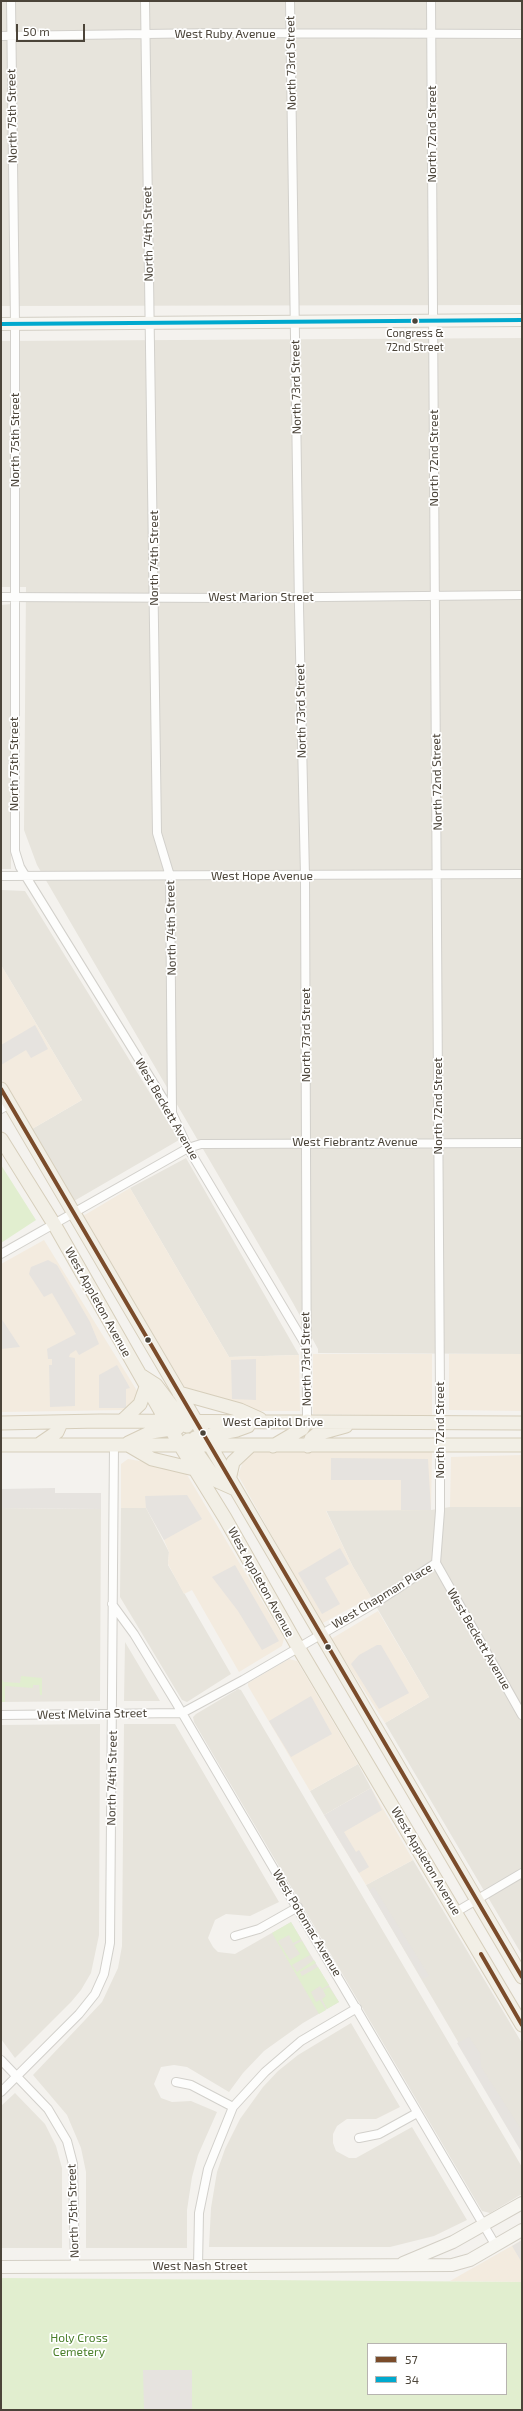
<!DOCTYPE html>
<style>
body{margin:0}
#map{position:relative;width:523px;height:2411px;overflow:hidden;background:#f4f2ee;font-family:"Exo 2",sans-serif}
canvas{display:block}
.frame{position:absolute;inset:0;border:2px solid #4b4439;pointer-events:none}
.legend{position:absolute;left:367px;top:2343px;width:140px;height:52px;box-sizing:border-box;background:#fff;border:1px solid #b7b4b0;margin:0;padding:5px 7px;list-style:none;font-size:12px;color:#4b4439}
.legend li{display:flex;align-items:center;gap:8px;height:20px}
.legend b{width:20px;border:1px solid #b7b4b0}
.scale{position:absolute;left:16px;top:24px;width:69px;height:18px;box-sizing:border-box;border:2px solid #4b4439;border-top:0;padding-left:5px;font-size:12px;line-height:14px;white-space:nowrap;color:#4b4439;-webkit-text-stroke:3px #fff;paint-order:stroke}
</style>
<div id="map">
<canvas width="523" height="2411"></canvas>
<div class="frame"></div>
<ul class="legend">
<li><b style="height:5px;background:#7a4b2a"></b>57</li>
<li><b style="height:5px;background:#00a9ce"></b>34</li>
</ul>
<div class="scale">50 m</div>
</div>
<script>
const context = document.querySelector('canvas').getContext('2d');
context.lineJoin = 'round';
function fillPath(path, color) {
  context.fillStyle = color;
  context.fill(path, 'evenodd');
}
function shape(rows) {
  const path = new Path2D();
  for (const r of rows) {
    path.moveTo(r[0], r[1]);
    for (let i = 2; i < r.length; i += 2) path.lineTo(r[i], r[i + 1]);
  }
  return path;
}
function strokePath(path, color, width, dash) {
  context.strokeStyle = color;
  context.lineWidth = width;
  context.lineCap = dash ? 'butt' : 'round';
  context.setLineDash(dash || []);
  context.stroke(path);
}
function drawText(font, color, halo, rows, align = 'center') {
  context.font = font + ' "Exo 2",sans-serif';
  context.lineWidth = 3.5;
  context.setLineDash([]);
  context.textBaseline = 'middle';
  context.strokeStyle = halo;
  context.fillStyle = color;
  for (const [text, x, y, turn = 0] of rows) {
    context.save();
    context.translate(x, y);
    context.rotate((+turn || 0) * Math.PI / 180);
    context.textAlign = isNaN(turn) ? turn : align;
    if (halo) context.strokeText(text, 0, 0);
    context.fillText(text, 0, 0);
    context.restore();
  }
}
fillPath(shape([
 [1,1,522,1,522,305,1,306],
 [522,338,522,1354,318,1353,318,1349,293,1303,37,865,24,830,26,587,1,587,1,341],
 [12,604,11,869,1,869,1,605],
 [1,890,25,891,179,1140,74,1201,32,1129,82,1100,1,965],
 [186,1158,299,1355,229,1357,130,1188],
 [450,1507,522,1507,522,1955,385,1723,429,1697,352,1565,326,1510,431,1510],
 [1,1508,101,1509,100,1701,1,1702],
 [121,1508,146,1508,169,1552,168,1565,231,1674,187,1702,182,1700,120,1597],
 [125,1642,160,1701,124,1701],
 [238,1689,241,1690,522,2167,522,2194,490,2213,482,2211,194,1722,193,1717,196,1714],
 [100,1724,99,1935,91,1973,81,1990,71,2002,15,2058,1,2039,1,1725],
 [124,1724,175,1724,279,1902,250,1916,226,1914,215,1920,208,1938,213,1947,218,1952,235,1954,291,1922,339,2002,303,2023,264,2051,243,2073,229,2092,187,2067,174,2065,161,2067,154,2084,161,2098,172,2102,191,2101,217,2112,198,2155,192,2177,187,2210,187,2248,86,2248,86,2172,81,2148,67,2115,33,2075,102,2002,118,1968,122,1946],
 [358,1764,371,1788,324,1815,310,1791],
 [413,1860,522,2043,522,2151,366,1885],
 [351,2023,400,2107,376,2119,347,2119,337,2126,333,2134,333,2143,336,2151,349,2158,356,2158,412,2127,467,2220,434,2236,390,2247,209,2247,211,2208,217,2172,225,2149,240,2119,263,2087,278,2071,298,2055],
 [15,2093,45,2124,56,2146,62,2168,62,2248,1,2248,1,2106]
]), '#e7e4dc');
fillPath(shape([
 [1,965,82,1100,32,1129,1,1078],
 [130,1188,229,1357,299,1355,300,1411,258,1411,188,1393,83,1216],
 [44,1240,139,1394,127,1410,1,1412,1,1264],
 [313,1354,432,1354,432,1416,313,1414],
 [449,1354,522,1354,522,1411,449,1410],
 [251,1452,432,1452,431,1510,326,1511,352,1565,371,1597,321,1624,238,1475,245,1457],
 [522,1455,522,1507,450,1507,451,1457],
 [128,1459,181,1468,186,1473,284,1638,282,1646,239,1672,192,1590,184,1594,168,1564,169,1552,164,1540,146,1508,121,1508,121,1464],
 [378,1611,429,1697,385,1723,331,1639],
 [289,1659,297,1661,358,1764,310,1791,248,1686,248,1683],
 [371,1788,413,1860,366,1885,324,1815],
 [522,2240,522,2282,450,2281]
]), '#f3ebdf');
fillPath(shape([
 [1,1165,36,1220,1,1243],
 [21,1676,42,1678,42,1695,40,1695,39,1685,33,1685,33,1688,5,1686,5,1702,1,1702,1,1678,4,1682,20,1683],
 [291,1922,301,1939,293,1943,289,1935,278,1941,290,1960,300,1954,294,1945,302,1941,310,1955,292,1965,297,1972,314,1960,316,1963,300,1972,302,1976,318,1967,329,1985,322,1989,320,1986,311,1992,316,2002,320,2000,326,2010,319,2014,272,1933],
 [329,1987,339,2002,327,2009,322,1999,326,1996,323,1990],
 [1,2278,522,2282,522,2410,1,2410],
 [368,2344,506,2344,506,2394,368,2394]
]), '#e1eecf');
fillPath(shape([
 [35,1025,48,1049,31,1058,26,1050,1,1065,1,1045],
 [48,1260,57,1265,90,1322,99,1344,79,1355,76,1350,70,1354,69,1357,75,1358,75,1406,50,1407,49,1365,52,1365,52,1359,48,1359,47,1349,76,1334,52,1293,44,1297,29,1274,31,1267],
 [1,1318,20,1347,1,1349],
 [256,1359,256,1400,232,1399,231,1360],
 [117,1365,130,1388,126,1389,126,1408,99,1408,99,1375],
 [331,1458,428,1459,431,1510,401,1510,401,1480,331,1480],
 [55,1488,55,1493,101,1493,101,1509,1,1508,1,1489],
 [187,1495,202,1519,164,1540,146,1508,145,1496],
 [340,1548,349,1564,325,1578,340,1604,322,1614,298,1573],
 [235,1565,279,1641,262,1650,238,1611,212,1577],
 [377,1645,381,1645,409,1693,379,1709,351,1664,359,1655],
 [311,1696,332,1734,291,1757,269,1721],
 [371,1788,382,1810,344,1832,356,1852,359,1850,369,1867,359,1873,324,1815],
 [374,1887,429,1976,422,1979,369,1890],
 [469,2037,480,2053,481,2067,522,2131,522,2153,457,2043],
 [522,2240,522,2260,521,2261,512,2246],
 [143,2370,192,2370,192,2410,144,2410]
]), '#e6e3df');
const street = shape([
 [11,1,15,324,15,851,20,867,172,1113,188,1148,305,1344],
 [145,1,157,833,170,876,172,1112],
 [290,1,299,607,305,876,307,1421],
 [431,1,440,1394,440,1511,436,1563],
 [1,36,217,33,522,34],
 [1,597,226,598,522,595],
 [1,876,522,874],
 [1,1109,10,1104],
 [1,1254,188,1148,201,1144,522,1143],
 [436,1563,522,1715],
 [112,1604,134,1634,175,1701,496,2246],
 [1,1715,182,1713,243,1680,377,1602,436,1563],
 [456,1912,522,1873],
 [235,1936,259,1929,298,1907],
 [1,2060,48,2109,67,2141,73,2164,75,2266],
 [176,2082,191,2085,233,2107],
 [1,2092,79,2014,95,1994,104,1974,110,1943,114,1444],
 [359,2138,379,2134,417,2113],
 [198,2266,199,2213,208,2169,233,2107,265,2072,301,2041,357,2008]
]);
const secondary = shape([
 [1,324,522,320],
 [403,2263,453,2242,522,2203],
 [1,2267,452,2265,470,2260,522,2230]
]);
const primary = shape([
 [1,1089,522,1977],
 [1,1139,54,1224,180,1445,225,1518,298,1647,522,2025],
 [142,1376,156,1385,187,1426],
 [179,1393,240,1410,260,1419],
 [122,1421,140,1404,146,1387],
 [1,1423,100,1421,522,1423],
 [195,1438,237,1430,248,1426],
 [188,1440,217,1481,235,1489],
 [128,1443,151,1432,178,1428],
 [1,1445,522,1445],
 [38,1445,57,1432,61,1423],
 [128,1445,152,1459,194,1469],
 [273,1446,302,1429,307,1421],
 [308,1446,311,1439,317,1434,346,1426],
 [229,1480,233,1462,250,1446]
]);
strokePath(street, '#d2d0cb', 10);
strokePath(secondary, '#d3cfc5', 14);
strokePath(primary, '#d6cebb', 15);
strokePath(street, '#fdfdfc', 8);
strokePath(secondary, '#f7f6f1', 12);
strokePath(primary, '#f2efe6', 13);
strokePath(shape([
 [1,1089,522,1977],
 [481,1954,522,2025]
]), '#7a4b2a', 4);
strokePath(shape([
 [1,324,522,320]
]), '#00a9ce', 4);
for (const [x, y, r, color] of [
 [415,321,3.5,"#4b4439"],
 [148,1340,3.5,"#4b4439"],
 [203,1433,3.5,"#4b4439"],
 [328,1647,3.5,"#4b4439"]
]) {
  const dot = new Path2D();
  dot.arc(x, y, r, 0, 2 * Math.PI);
  context.fillStyle = color;
  context.fill(dot);
  strokePath(dot, '#fff', 1.5);
}
drawText('11px', '#4b4439', '#fff', [
 ["Congress &",415,333],
 ["72nd Street",415,347]
]);
drawText('12px', '#4b4439', '#fff', [
 ["West Ruby Avenue",225,34],
 ["North 73rd Street",291,63,-91],
 ["North 75th Street",12,116,-91],
 ["North 72nd Street",432,134,-90],
 ["North 74th Street",148,234,-91],
 ["North 73rd Street",296,387,-91],
 ["North 75th Street",15,440,-90],
 ["North 72nd Street",434,458,-90],
 ["North 74th Street",154,558,-90],
 ["West Marion Street",261,597],
 ["North 73rd Street",301,711,-91],
 ["North 75th Street",14,764,-90],
 ["North 72nd Street",437,782,-91],
 ["West Hope Avenue",262,876],
 ["North 74th Street",171,928,-91],
 ["North 73rd Street",306,1035,-90],
 ["North 72nd Street",438,1106,-90],
 ["West Beckett Avenue",167,1109,60],
 ["West Fiebrantz Avenue",355,1142],
 ["West Appleton Avenue",98,1302,61],
 ["North 73rd Street",306,1359,-91],
 ["West Capitol Drive",273,1422],
 ["North 72nd Street",440,1430,-90],
 ["West Appleton Avenue",261,1582,61],
 ["West Chapman Place",382,1596,-31],
 ["West Beckett Avenue",479,1639,60],
 ["West Melvina Street",92,1714,-1],
 ["North 74th Street",112,1778,-89],
 ["West Appleton Avenue",426,1861,59],
 ["West Potomac Avenue",307,1923,59],
 ["North 75th Street",73,2211,-92],
 ["West Nash Street",200,2266]
]);
drawText('12px', '#4a7f2a', '#fff', [
 ["Holy Cross",79,2338],
 ["Cemetery",79,2352]
]);
</script>
